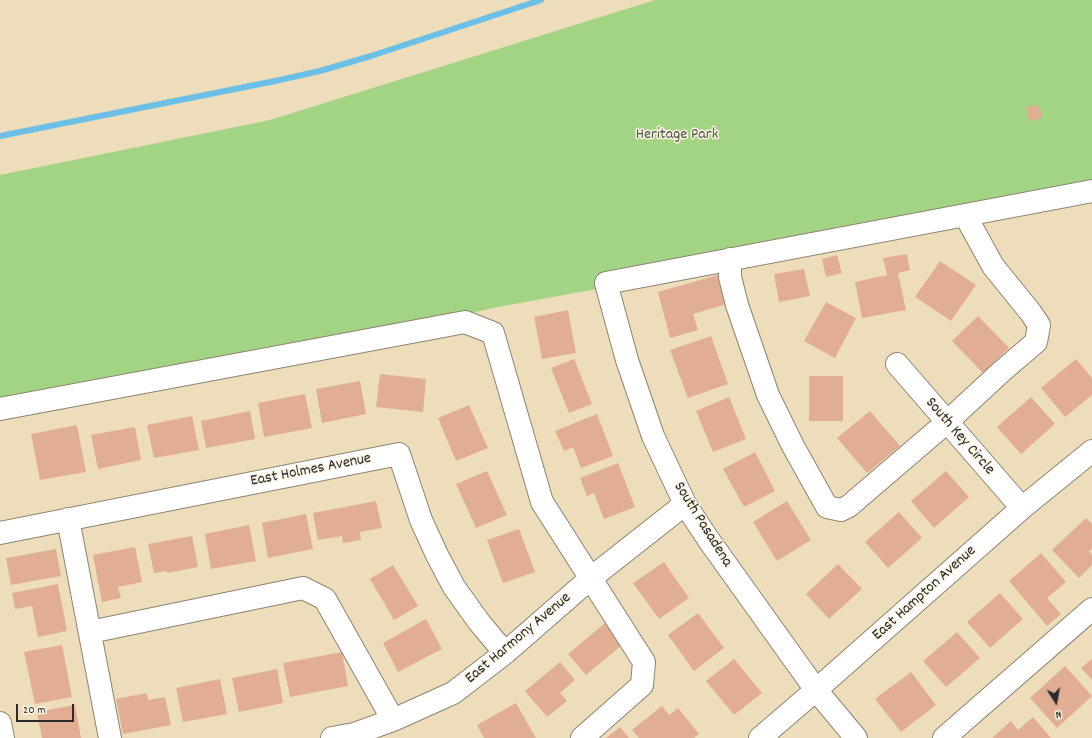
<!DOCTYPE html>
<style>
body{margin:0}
#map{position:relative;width:1092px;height:738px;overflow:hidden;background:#eeddba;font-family:Dekko,sans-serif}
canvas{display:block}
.north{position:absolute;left:1036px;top:682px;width:40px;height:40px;-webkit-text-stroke:3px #fcf5e5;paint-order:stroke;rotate:169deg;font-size:11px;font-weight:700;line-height:16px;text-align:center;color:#2b2b2b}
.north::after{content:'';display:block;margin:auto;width:14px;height:18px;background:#2b2b2b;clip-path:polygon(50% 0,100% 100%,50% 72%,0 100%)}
.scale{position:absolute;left:16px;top:704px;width:58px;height:18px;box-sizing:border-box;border:2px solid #2b2b2b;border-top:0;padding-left:5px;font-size:12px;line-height:14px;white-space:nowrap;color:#2b2b2b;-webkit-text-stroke:3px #fcf5e5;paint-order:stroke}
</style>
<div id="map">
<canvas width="1092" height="738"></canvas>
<div class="north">N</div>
<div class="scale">20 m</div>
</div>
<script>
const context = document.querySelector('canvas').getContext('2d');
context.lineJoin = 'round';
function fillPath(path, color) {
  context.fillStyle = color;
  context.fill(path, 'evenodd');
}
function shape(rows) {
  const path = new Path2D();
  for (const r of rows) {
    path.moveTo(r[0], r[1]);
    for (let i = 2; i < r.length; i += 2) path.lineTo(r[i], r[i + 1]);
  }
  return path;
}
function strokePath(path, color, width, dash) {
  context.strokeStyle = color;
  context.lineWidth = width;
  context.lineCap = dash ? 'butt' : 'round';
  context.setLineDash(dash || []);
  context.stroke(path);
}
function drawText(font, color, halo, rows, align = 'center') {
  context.font = font + ' Dekko,sans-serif';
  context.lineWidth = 3;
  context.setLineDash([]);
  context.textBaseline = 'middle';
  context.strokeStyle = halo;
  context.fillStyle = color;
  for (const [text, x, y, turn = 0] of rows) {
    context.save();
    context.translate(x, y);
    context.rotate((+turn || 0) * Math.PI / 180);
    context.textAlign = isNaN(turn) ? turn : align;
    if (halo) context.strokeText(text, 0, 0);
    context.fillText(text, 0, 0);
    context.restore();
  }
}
fillPath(shape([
 [655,0,1092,0,1092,199,498,307,0,414,0,175,270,120]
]), '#a2d483');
strokePath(shape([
 [0,136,275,81,320,71,371,56,541,0]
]), '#6cc0e8', 6);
fillPath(shape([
 [1039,105,1042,118,1029,121,1026,107],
 [907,254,910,270,898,273,906,310,862,318,855,282,887,275,883,258],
 [837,255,842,273,826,277,822,259],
 [940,261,976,285,951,321,915,297],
 [804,269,810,296,779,302,774,274],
 [718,275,727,304,693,314,698,330,670,338,658,292],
 [826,302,856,318,835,358,804,341],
 [568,310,576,353,542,359,534,317],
 [978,316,1009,348,983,373,952,341],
 [711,336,728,384,688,398,670,350],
 [574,359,592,404,569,413,551,368],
 [1076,359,1092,378,1092,395,1065,417,1041,388],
 [380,374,426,379,423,412,376,407],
 [809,376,843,376,843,421,809,421],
 [360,381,366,414,322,423,316,389],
 [305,394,312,428,264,437,258,403],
 [729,397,746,439,713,452,696,411],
 [1031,397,1055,424,1021,454,997,427],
 [469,405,488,448,456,461,438,418],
 [250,411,255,439,206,448,201,421],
 [870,411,900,446,867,473,837,438],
 [597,414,613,456,581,468,573,447,564,451,555,431],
 [192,416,199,450,154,458,147,425],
 [77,425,86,472,40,480,31,434],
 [135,427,141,460,98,469,91,435],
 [755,452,775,491,744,507,723,469],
 [618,463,635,507,604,519,594,493,587,496,580,478],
 [487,471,507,515,476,528,456,484],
 [946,471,969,497,934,528,911,501],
 [376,501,382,528,360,532,361,540,343,543,342,536,318,540,313,513],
 [787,501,811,540,777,561,753,522],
 [899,512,922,538,888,568,865,542],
 [306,514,313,549,268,558,262,523],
 [1086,518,1092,524,1092,549,1089,551,1092,555,1092,565,1079,578,1052,550],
 [249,525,256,561,211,569,205,534],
 [519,529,535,572,503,583,487,540],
 [192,536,198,567,167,573,167,571,154,573,148,544],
 [135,547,142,582,118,587,121,598,102,602,93,555],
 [56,549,61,576,11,585,6,558],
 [1041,553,1066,582,1047,598,1061,614,1047,626,1009,581],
 [664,562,689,598,659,619,633,583],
 [838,564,862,589,829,619,806,594],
 [393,565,418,606,394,620,370,579],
 [58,584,67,631,38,637,32,606,15,609,12,593],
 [1000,593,1023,619,990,648,967,622],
 [698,613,724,648,694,671,668,635],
 [426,619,442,649,398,672,383,643],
 [605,623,623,644,586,675,568,654],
 [957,632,980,658,946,687,923,661],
 [62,645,72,697,35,704,24,652],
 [342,652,348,686,290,697,283,663],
 [734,659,762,693,734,715,706,681],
 [1092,659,1092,680,1081,668],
 [560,662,575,680,560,693,567,701,547,717,525,691],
 [1065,666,1092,696,1057,728,1030,698],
 [277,669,283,703,239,712,232,678],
 [911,672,936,705,901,732,875,699],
 [220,679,227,714,183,722,176,688],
 [147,693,148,700,165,697,171,725,123,734,116,699],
 [516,703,536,738,484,738,477,725],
 [75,705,81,738,42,738,37,712],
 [662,706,669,715,678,708,699,734,694,738,639,738,632,730],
 [1033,717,1051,738,992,738,1011,721,1018,730],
 [620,727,629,738,606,738]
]), '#e1ae93');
const minor = shape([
 [730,259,730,277,737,305,768,395,793,446,827,507,841,510,849,506,947,422,1001,372,1036,342,1039,325,1031,313,993,266,965,215],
 [897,364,1022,508],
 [0,409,465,322,493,333,542,502,644,662,642,685,582,738],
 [68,519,110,738],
 [0,533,399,454,421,520,437,555,454,587,479,622,505,653],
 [90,632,303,588,325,599,393,720],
 [0,723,3,738],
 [332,738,354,734,393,720,453,693,505,653,591,578,685,504],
 [760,738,816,690,1022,508,1092,451],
 [856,738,816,690,708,539,685,504,653,436,627,360,606,283,1092,191],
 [944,738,1092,609]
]);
strokePath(minor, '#8c8472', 24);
strokePath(minor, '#fff', 22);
drawText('16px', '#495541', '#fcf5e5', [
 ["Heritage Park",677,136]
]);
drawText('16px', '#2b2b2b', '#fcf5e5', [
 ["South Key Circle",959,437,49],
 ["East Holmes Avenue",311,471,-11],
 ["South Pasadena",702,525,58],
 ["East Hampton Avenue",925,594,-42],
 ["East Harmony Avenue",519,639,-40]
]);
</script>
